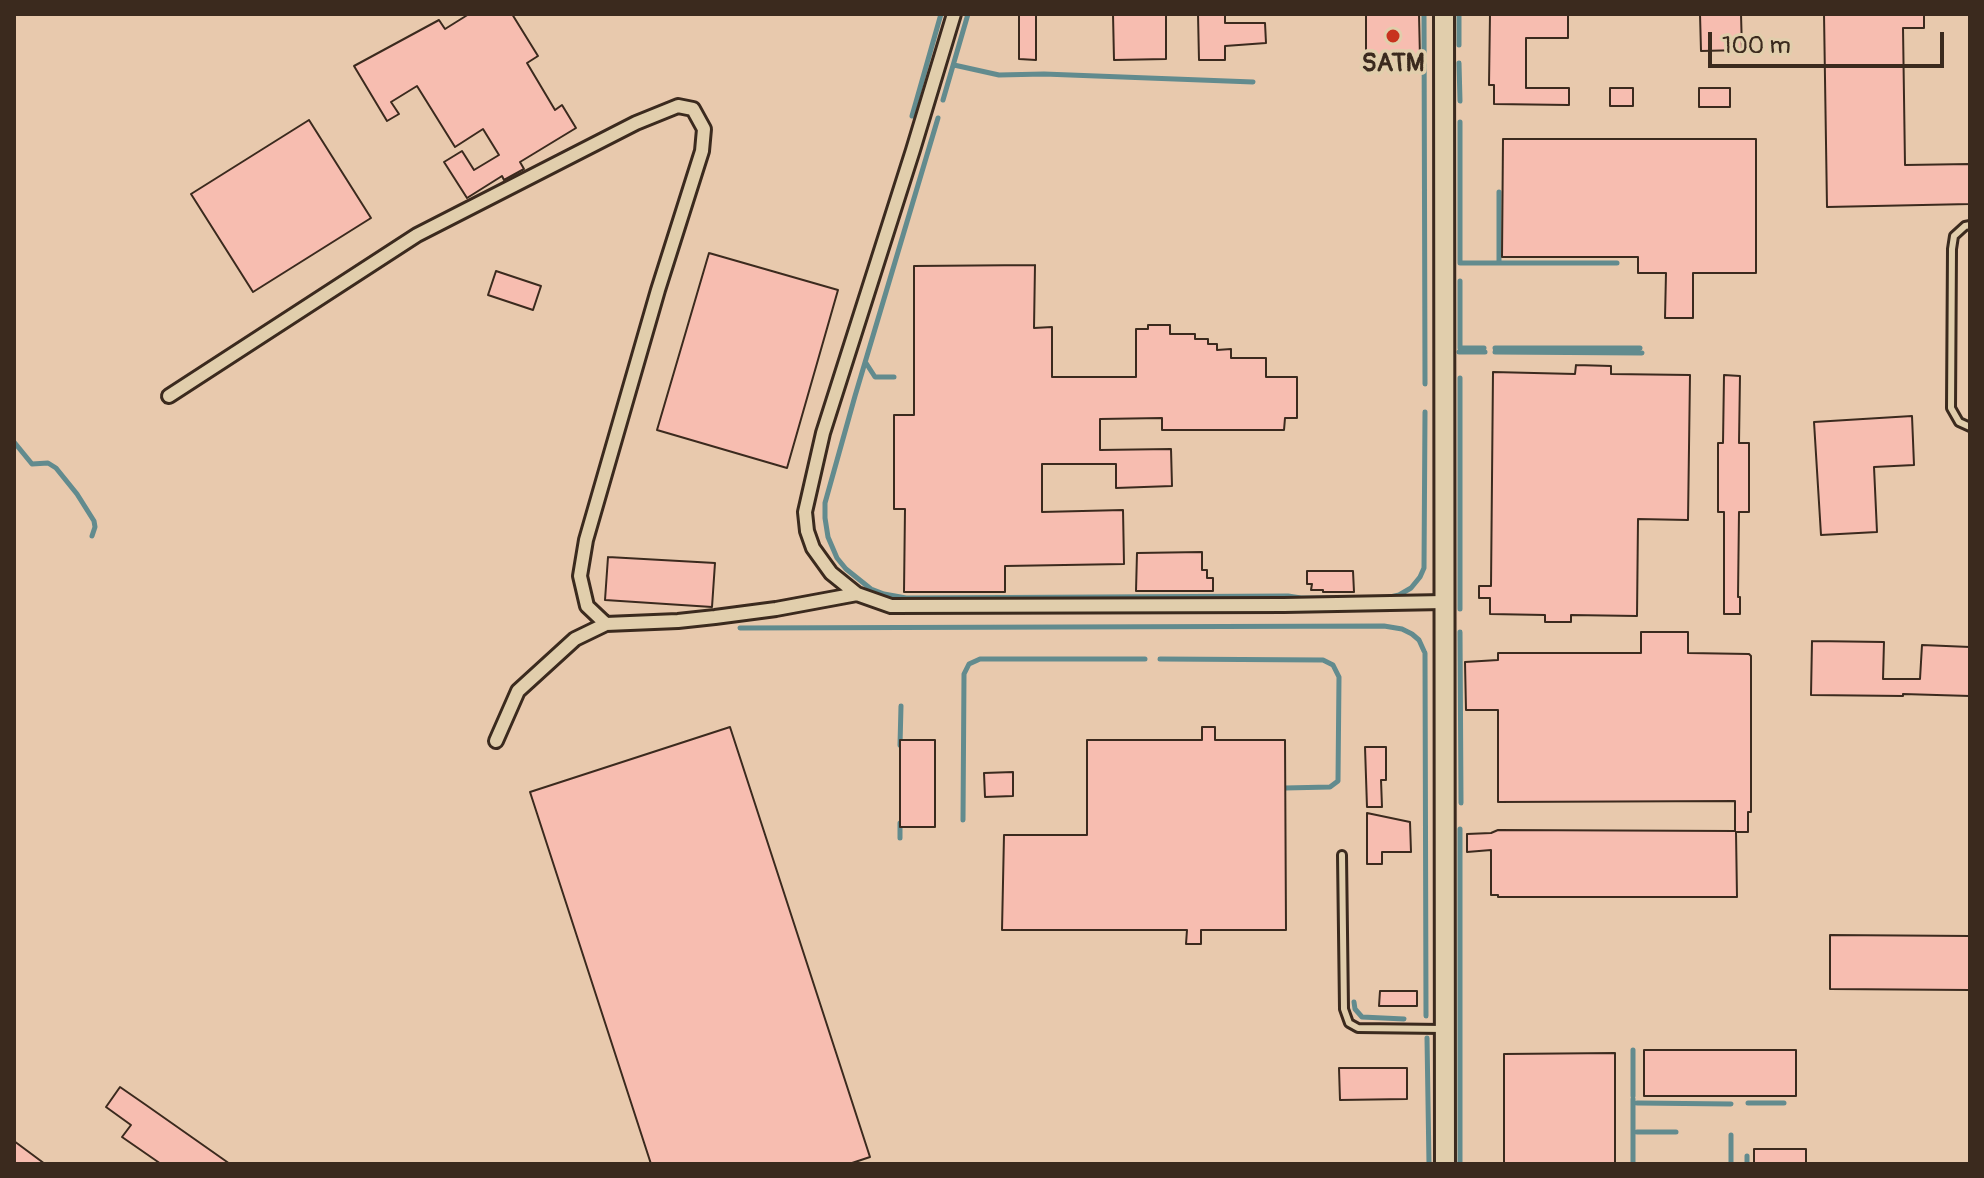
<!DOCTYPE html>
<style>
body{margin:0}
#map{position:relative;width:1984px;height:1178px;overflow:hidden;background:#e1ceac;font-family:Pangolin,sans-serif}
canvas{display:block}
.frame{position:absolute;inset:0;border:16px solid #3b2a1e;pointer-events:none}
.scale{position:absolute;left:1708px;top:32px;width:236px;height:36px;box-sizing:border-box;border:4px solid #3b2a1e;border-top:0;padding-left:10px;font-size:24px;line-height:28px;white-space:nowrap;color:#3b2a1e;-webkit-text-stroke:6px #e1ceac;paint-order:stroke}
</style>
<div id="map">
<canvas width="1984" height="1178"></canvas>
<div class="frame"></div>
<div class="scale">100 m</div>
</div>
<script>
const context = document.querySelector('canvas').getContext('2d');
context.lineJoin = 'round';
function fillPath(path, color) {
  context.fillStyle = color;
  context.fill(path, 'evenodd');
}
function shape(rows) {
  const path = new Path2D();
  for (const r of rows) {
    path.moveTo(r[0], r[1]);
    for (let i = 2; i < r.length; i += 2) path.lineTo(r[i], r[i + 1]);
  }
  return path;
}
function strokePath(path, color, width, dash) {
  context.strokeStyle = color;
  context.lineWidth = width;
  context.lineCap = dash ? 'butt' : 'round';
  context.setLineDash(dash || []);
  context.stroke(path);
}
function drawText(font, color, halo, rows, align = 'center') {
  context.font = font + ' Pangolin,sans-serif';
  context.lineWidth = 7;
  context.setLineDash([]);
  context.textBaseline = 'middle';
  context.strokeStyle = halo;
  context.fillStyle = color;
  for (const [text, x, y, turn = 0] of rows) {
    context.save();
    context.translate(x, y);
    context.rotate((+turn || 0) * Math.PI / 180);
    context.textAlign = isNaN(turn) ? turn : align;
    if (halo) context.strokeText(text, 0, 0);
    context.fillText(text, 0, 0);
    context.restore();
  }
}
fillPath(shape([
 [14,14,1970,14,1970,1164,14,1164]
]), '#e8c9ad');
strokePath(shape([
 [1424,14,1425,384],
 [1459,14,1459,45],
 [1459,63,1460,101],
 [954,65,999,75,1044,74,1253,82],
 [943,100,968,14],
 [912,116,941,14],
 [938,118,855,396,825,503,825,518,828,537,837,558,846,569,871,589,884,594,906,598,1288,596,1301,598,1368,598],
 [1460,263,1460,122],
 [1462,263,1617,263],
 [1499,263,1499,192],
 [1460,281,1460,348,1484,348],
 [1495,348,1640,348],
 [1459,352,1485,352],
 [1495,352,1642,353],
 [866,363,875,377,894,377],
 [1460,378,1460,609],
 [14,442,32,464,48,463,56,468,77,494,94,521,95,527,92,536],
 [1386,598,1399,595,1411,588,1420,577,1424,568,1425,412],
 [740,628,1384,626,1402,629,1412,634,1419,640,1424,651],
 [1460,632,1461,803],
 [1425,653,1426,1016],
 [1160,659,1323,660,1333,665,1339,677,1338,781,1330,787,1285,788],
 [900,745,901,706],
 [963,820,964,674,969,664,980,659,1145,659],
 [900,823,900,838],
 [1460,829,1460,1164],
 [1354,1002,1355,1009,1362,1017,1404,1019],
 [1427,1038,1429,1164],
 [1633,1096,1633,1050],
 [1633,1099,1633,1164],
 [1637,1103,1731,1104],
 [1748,1103,1784,1103],
 [1637,1132,1676,1132],
 [1747,1156,1747,1164],
 [1731,1164,1731,1135]
]), '#628b8e', 5);
const building = shape([
 [469,14,512,14,538,56,527,63,555,110,562,105,576,128,520,162,524,169,504,180,502,176,467,198,444,162,462,151,474,170,499,155,483,129,455,147,417,86,391,102,399,114,387,121,354,66,439,20,445,29,469,14],
 [1019,14,1036,14,1036,60,1019,59,1019,14],
 [1113,14,1166,14,1166,59,1114,60,1113,14],
 [1198,14,1225,14,1225,23,1265,23,1266,43,1225,46,1225,60,1199,60,1198,14],
 [1366,14,1419,14,1420,58,1408,59,1408,66,1383,66,1384,58,1366,59,1366,14],
 [1490,14,1568,14,1568,38,1526,38,1526,88,1569,88,1569,105,1494,104,1494,85,1489,85,1490,14],
 [1700,14,1741,14,1742,50,1701,51,1700,14],
 [1824,14,1924,14,1924,28,1903,28,1905,165,1970,164,1970,204,1827,207,1824,14],
 [1610,88,1633,88,1633,106,1610,106,1610,88],
 [1699,88,1730,88,1730,107,1699,107,1699,88],
 [309,120,371,218,253,292,191,194,309,120],
 [1503,139,1756,139,1756,273,1693,273,1693,318,1665,318,1666,273,1638,273,1638,257,1502,257,1503,139],
 [709,253,838,290,787,468,657,430,709,253],
 [1035,265,1034,328,1052,327,1052,377,1136,377,1136,329,1148,329,1148,325,1170,325,1170,334,1195,334,1195,339,1208,339,1208,344,1217,344,1217,350,1231,349,1231,358,1266,358,1266,377,1297,377,1297,418,1285,418,1284,430,1162,430,1162,418,1100,419,1100,450,1171,449,1172,486,1116,488,1116,464,1042,464,1042,512,1123,510,1124,564,1005,566,1005,592,904,592,905,509,894,509,894,415,914,415,914,266,1035,265],
 [496,271,541,286,533,310,488,295,496,271],
 [1576,365,1611,366,1611,374,1690,375,1688,520,1638,519,1637,616,1571,615,1571,622,1545,622,1545,615,1490,614,1490,598,1479,598,1479,586,1491,586,1493,372,1575,374,1576,365],
 [1724,375,1740,376,1739,443,1749,443,1749,512,1739,512,1738,597,1740,597,1740,614,1724,614,1724,512,1718,512,1718,443,1723,443,1724,375],
 [1912,416,1914,465,1874,467,1877,532,1821,535,1814,422,1912,416],
 [1202,552,1202,570,1207,570,1207,578,1213,578,1213,591,1136,591,1137,553,1202,552],
 [608,557,715,563,712,607,605,600,608,557],
 [1307,571,1353,571,1354,592,1323,592,1323,590,1311,590,1312,584,1307,584,1307,571],
 [1641,632,1688,632,1688,653,1749,654,1751,656,1751,812,1748,812,1748,832,1736,832,1737,897,1498,897,1498,895,1491,895,1491,850,1467,852,1467,834,1491,833,1498,830,1735,831,1735,801,1498,802,1498,710,1466,710,1465,662,1498,660,1498,653,1641,653,1641,632],
 [1812,641,1884,642,1883,679,1920,679,1922,645,1970,647,1970,696,1903,694,1903,696,1811,695,1812,641],
 [730,727,870,1157,849,1164,651,1164,530,792,730,727],
 [1202,727,1215,727,1215,740,1285,740,1286,930,1201,930,1201,944,1186,944,1187,930,1002,930,1004,835,1087,835,1087,740,1202,740,1202,727],
 [900,740,935,740,935,827,900,827,900,740],
 [1365,747,1386,747,1386,780,1381,780,1382,807,1367,807,1365,747],
 [1013,772,1013,796,985,797,984,773,1013,772],
 [1367,813,1410,822,1411,852,1382,852,1382,864,1367,864,1367,813],
 [1830,935,1970,936,1970,990,1830,989,1830,935],
 [1380,991,1417,991,1417,1006,1379,1006,1380,991],
 [1644,1050,1796,1050,1796,1096,1644,1096,1644,1050],
 [1615,1053,1615,1164,1504,1164,1504,1054,1615,1053],
 [1339,1068,1407,1068,1407,1099,1340,1100,1339,1068],
 [120,1087,146,1105,230,1164,161,1164,122,1137,131,1125,106,1107,120,1087],
 [14,1141,45,1164,14,1164,14,1141],
 [1754,1149,1806,1149,1806,1164,1754,1164,1754,1149]
]);
fillPath(building, '#f7bdb0');
strokePath(building, '#3b2a1e', 2);
const service = shape([
 [1970,225,1965,226,1954,236,1952,249,1951,408,1959,422,1970,427],
 [1342,855,1344,1009,1349,1023,1358,1028,1443,1029]
]);
const minor = shape([
 [954,14,913,150,823,433,805,512,807,531,813,548,831,573,857,594,891,606,1284,605,1444,602],
 [169,396,417,235,636,123,678,106,693,109,704,129,702,151,658,290,586,540,580,576,587,606,606,624],
 [496,741,518,691,575,639,606,624,678,621,715,617,776,609,857,594]
]);
const secondary = shape([
 [1444,14,1445,1164]
]);
strokePath(service, '#3b2a1e', 12);
strokePath(minor, '#3b2a1e', 18);
strokePath(secondary, '#3b2a1e', 24);
strokePath(service, '#e1ceac', 6);
strokePath(minor, '#e1ceac', 12);
strokePath(secondary, '#e1ceac', 18);
for (const [x, y, r, color] of [
 [1393,36,8,"#c8321e"]
]) {
  const dot = new Path2D();
  dot.arc(x, y, r, 0, 2 * Math.PI);
  context.fillStyle = color;
  context.fill(dot);
  strokePath(dot, '#e1ceac', 3);
}
drawText('bold 26px', '#3b2a1e', '#e1ceac', [
 ["SATM",1393,64]
]);
</script>
